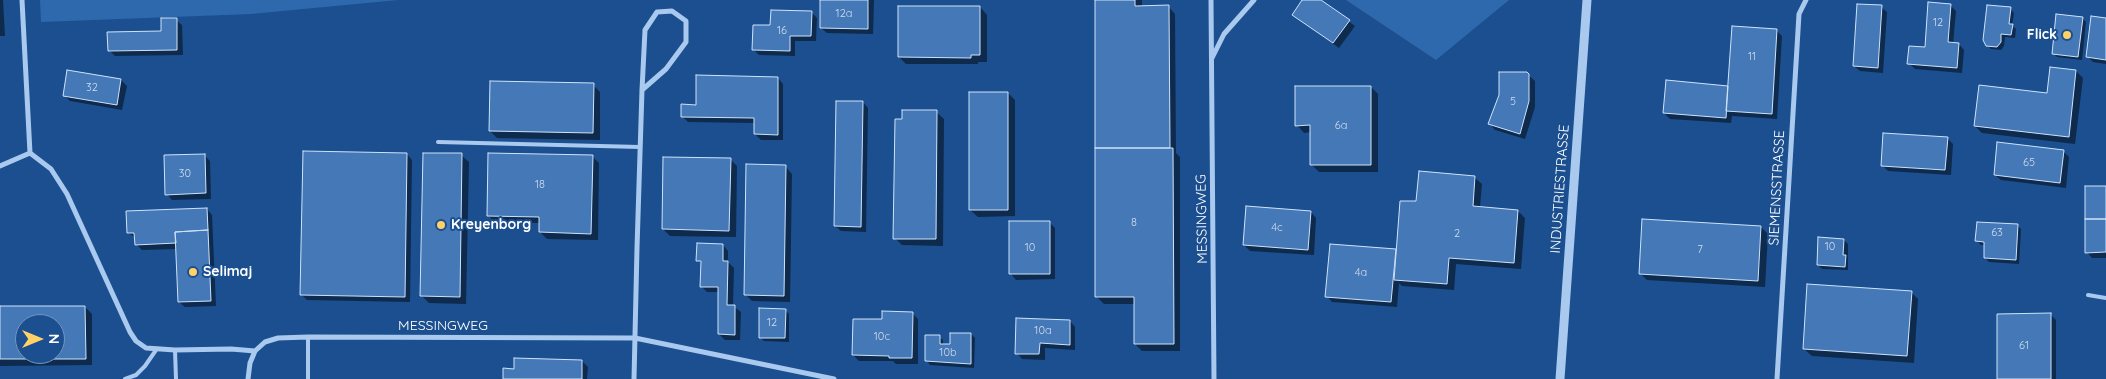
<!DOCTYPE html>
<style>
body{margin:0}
#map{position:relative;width:2106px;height:379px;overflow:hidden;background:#1b4f8f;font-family:Quicksand,sans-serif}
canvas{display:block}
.north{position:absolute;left:15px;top:314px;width:50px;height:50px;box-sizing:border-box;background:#1b4f8f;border:1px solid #7695bc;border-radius:50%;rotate:90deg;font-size:14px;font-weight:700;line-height:20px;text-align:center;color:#fff}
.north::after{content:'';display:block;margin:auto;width:18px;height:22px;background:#ffd166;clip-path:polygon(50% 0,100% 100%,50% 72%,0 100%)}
</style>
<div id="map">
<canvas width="2106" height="379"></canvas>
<div class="north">N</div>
</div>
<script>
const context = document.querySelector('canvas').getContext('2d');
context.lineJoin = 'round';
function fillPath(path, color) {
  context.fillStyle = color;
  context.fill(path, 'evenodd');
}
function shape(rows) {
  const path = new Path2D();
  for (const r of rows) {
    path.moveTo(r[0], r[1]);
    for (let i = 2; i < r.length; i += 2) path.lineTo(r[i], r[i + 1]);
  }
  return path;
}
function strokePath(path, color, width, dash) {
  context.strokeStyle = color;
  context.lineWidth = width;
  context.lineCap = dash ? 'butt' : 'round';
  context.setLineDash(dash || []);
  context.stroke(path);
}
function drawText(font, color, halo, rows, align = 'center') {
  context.font = font + ' Quicksand,sans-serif';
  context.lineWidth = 4;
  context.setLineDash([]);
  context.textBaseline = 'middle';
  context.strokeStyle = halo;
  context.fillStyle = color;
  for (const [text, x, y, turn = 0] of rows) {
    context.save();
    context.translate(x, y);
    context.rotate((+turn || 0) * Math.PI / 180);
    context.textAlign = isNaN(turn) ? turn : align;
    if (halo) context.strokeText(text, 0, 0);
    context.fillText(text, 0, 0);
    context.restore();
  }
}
fillPath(shape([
 [40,0,398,0,251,14,41,22],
 [1346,0,1509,0,1436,60]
]), '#2e69ad');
fillPath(shape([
 [0,0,3,0,5,36,0,36],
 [821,0,874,0,873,34,827,33,821,28],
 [1097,0,1142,0,1142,7,1168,6,1175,14,1176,153,1180,157,1180,351,1142,351,1135,344,1135,304,1104,304,1097,297],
 [1303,0,1319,0,1355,26,1339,48,1293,14],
 [1950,5,1956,11,1953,44,1959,44,1964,50,1962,73,1915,69,1909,63,1926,49],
 [980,7,987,15,987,62,978,62,978,64,906,64,899,57],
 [1881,7,1887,12,1883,73,1860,71,1854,66],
 [2010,9,2014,13,2012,26,2016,29,2015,38,2005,37,2004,46,2001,50,1991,49,1987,45],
 [811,12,817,18,816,41,795,41,795,56,759,55,754,50,772,27],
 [2082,18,2086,22,2082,60,2057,57,2053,53],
 [2106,19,2106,64,2093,62,2087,56],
 [176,20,182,25,183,55,115,56,109,50,162,33],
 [1776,30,1782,36,1777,119,1732,116,1731,123,1670,119,1664,113,1729,87],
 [2076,71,2083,78,2075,144,1982,133,1975,126,2048,94],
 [1527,74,1535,81,1535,107,1525,139,1495,130,1490,124],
 [778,78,783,84,783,140,761,140,755,134,755,123,688,122,682,116,697,106],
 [121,80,127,86,122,110,70,101,65,96],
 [593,85,600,92,600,140,497,138,490,131],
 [1371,87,1378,94,1378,172,1319,172,1312,165,1311,132,1304,133,1297,125],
 [1008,93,1015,100,1015,216,978,217,970,210],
 [863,102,868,108,866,232,841,231,835,226],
 [936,112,944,119,943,246,902,245,895,238],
 [1947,138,1953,144,1951,175,1888,171,1883,166],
 [2063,151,2069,157,2066,188,2001,180,1995,175],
 [407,154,412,160,410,302,307,300,301,294],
 [204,155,210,161,211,199,172,200,167,194],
 [461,155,469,162,466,304,429,303,422,296],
 [592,156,599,163,598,240,547,239,540,232,540,223,495,223,488,215],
 [730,159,737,166,736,237,670,236,663,229],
 [785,166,792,174,790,302,752,301,745,294],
 [1474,177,1482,184,1480,207,1518,211,1525,218,1521,269,1456,264,1454,290,1402,286,1399,283,1397,307,1332,302,1327,296,1395,250,1397,252],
 [2106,187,2106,258,2092,258,2087,252],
 [207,209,212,215,216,306,185,307,179,302,177,249,142,250,136,244,136,238,128,233],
 [1311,212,1316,218,1314,255,1250,251,1244,245],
 [1049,222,1055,228,1055,279,1016,280,1011,274],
 [2017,225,2021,229,2019,264,1989,262,1985,258,1985,245,1981,245,1977,241],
 [1761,227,1768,234,1765,287,1647,280,1640,273],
 [1844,240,1848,244,1848,270,1822,269,1818,265],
 [723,245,728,251,728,262,734,268,733,306,741,312,740,340,725,340,719,334,720,292,707,292,701,286,702,264,698,260],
 [1911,292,1918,299,1914,363,1812,356,1804,349],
 [85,307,92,314,92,365,0,366,0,308],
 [25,324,55,324,55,354,25,354],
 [785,310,789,314,789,342,764,341,760,337],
 [912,313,918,319,918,364,896,364,893,361,859,361,853,355,884,320],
 [2051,315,2056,320,2056,379,1998,379],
 [1070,321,1075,327,1075,350,1045,348,1045,360,1022,359,1017,353],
 [971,334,975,338,974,368,930,365,927,361,939,337,943,340,943,346,952,346],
 [582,361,588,367,587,379,505,379,515,370]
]), '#0007');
const building = shape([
 [820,0,868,0,868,29,820,28,820,0],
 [1095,0,1135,0,1135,6,1169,5,1170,148,1095,148,1095,0],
 [1302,0,1321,0,1350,20,1333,43,1292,15,1302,0],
 [1928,2,1951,4,1948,42,1959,43,1957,68,1907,64,1909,46,1925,47,1928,2],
 [1857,4,1882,5,1878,68,1853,66,1857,4],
 [1987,5,2011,7,2009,24,2013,24,2011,35,2001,34,2001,42,1997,47,1986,46,1983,40,1987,5],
 [898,6,980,6,980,55,971,55,971,58,898,57,898,6],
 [771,10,812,11,811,36,790,36,790,51,752,50,753,25,770,25,771,10],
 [2056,14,2083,17,2078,57,2052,54,2056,14],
 [2091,16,2106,18,2106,60,2086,57,2091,16],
 [161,18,177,18,177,50,108,51,107,32,161,31,161,18],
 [1732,26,1777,29,1772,114,1726,111,1732,26],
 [2050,67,2076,70,2069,137,1974,126,1979,85,2047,93,2050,67],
 [67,70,121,79,117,105,63,96,67,70],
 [1499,72,1527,72,1529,74,1529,101,1520,134,1488,124,1499,95,1499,72],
 [696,75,778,77,778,135,754,134,754,118,681,117,681,104,696,105,696,75],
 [1666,80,1728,86,1726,118,1663,113,1666,80],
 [490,81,594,83,593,133,489,131,490,81],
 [1295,86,1371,86,1371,165,1310,165,1310,125,1295,126,1295,86],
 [969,92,1008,92,1008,210,969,210,969,92],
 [836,101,863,101,861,227,834,226,836,101],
 [902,110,937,110,936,239,893,239,895,119,902,119,902,110],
 [1883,133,1948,137,1945,170,1881,166,1883,133],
 [1997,142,2064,150,2060,183,1994,175,1997,142],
 [1095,148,1173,148,1174,344,1134,344,1134,297,1095,297,1095,148],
 [303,151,407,153,405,297,300,295,303,151],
 [423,153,462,153,460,297,420,296,423,153],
 [488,153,593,155,591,234,539,232,539,217,487,216,488,153],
 [205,154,206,193,165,195,164,155,205,154],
 [663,157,731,158,729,231,662,229,663,157],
 [746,164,786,165,784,296,744,295,746,164],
 [1419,171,1475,176,1473,206,1518,210,1514,263,1449,258,1447,284,1394,280,1400,201,1416,201,1419,171],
 [2085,186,2106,186,2106,219,2085,219,2085,186],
 [1246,206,1311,211,1308,250,1243,245,1246,206],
 [207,208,208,230,175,232,176,243,135,245,134,233,127,233,126,211,207,208],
 [1642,219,1761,226,1758,281,1639,274,1642,219],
 [2085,219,2106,219,2106,252,2085,253,2085,219],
 [1009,221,1050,221,1050,274,1009,274,1009,221],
 [1977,222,2018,224,2016,260,1984,258,1984,242,1975,241,1977,222],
 [208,230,211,301,178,302,175,232,208,230],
 [1818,237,1844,239,1843,255,1846,255,1845,267,1817,265,1818,237],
 [697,243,723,244,723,261,728,261,727,305,735,305,735,335,718,334,718,287,700,287,701,261,696,261,697,243],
 [1330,244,1396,249,1391,302,1325,297,1330,244],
 [1807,284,1912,291,1907,356,1803,349,1807,284],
 [0,306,85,306,86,359,0,359,0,306],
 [25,324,55,324,55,354,25,354,25,324],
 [759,308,786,309,785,338,759,338,759,308],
 [882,311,913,312,912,358,889,358,889,356,852,355,853,319,882,319,882,311],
 [2051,313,2051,379,1997,379,1997,314,2051,313],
 [1016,318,1070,320,1070,345,1040,343,1039,354,1015,354,1016,318],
 [950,333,971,333,971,364,925,361,925,335,940,335,940,344,950,344,950,333],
 [514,358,582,360,582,379,503,379,503,368,514,369,514,358]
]);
fillPath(building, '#4478b7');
strokePath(building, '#cfe3fa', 1);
strokePath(shape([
 [438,142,640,147],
 [2088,295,2106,298],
 [175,350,176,379],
 [125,379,136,375,145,366,156,350],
 [308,379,308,337]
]), '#a9c9ee', 4);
strokePath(shape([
 [22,0,30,153],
 [1211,0,1214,379],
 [1212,58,1224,34,1254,0],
 [30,153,51,169,67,194,130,332,136,341,146,348,175,350,231,349,255,351,265,342,278,338,308,337,635,338,834,379],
 [0,166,30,153],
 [248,379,250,363,255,351],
 [634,379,637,248,642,90,645,30,657,12,672,11,686,21,686,42,666,69,642,90],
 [1777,379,1799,14,1806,0]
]), '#a9c9ee', 5);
strokePath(shape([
 [1560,379,1587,0]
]), '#a9c9ee', 9);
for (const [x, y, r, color] of [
 [2067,35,5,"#ffd166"],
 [441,225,5,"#ffd166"],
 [193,272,5,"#ffd166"]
]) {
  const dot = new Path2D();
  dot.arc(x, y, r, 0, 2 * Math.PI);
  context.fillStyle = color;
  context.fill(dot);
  strokePath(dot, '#1b4f8f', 2);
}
drawText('11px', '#d0dded', null, [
 ["12a",844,14],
 ["12",1938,23],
 ["16",782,31],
 ["11",1752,57],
 ["32",92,88],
 ["5",1513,102],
 ["6a",1341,126],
 ["65",2029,163],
 ["30",185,174],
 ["18",540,185],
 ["8",1134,223],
 ["4c",1277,228],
 ["63",1997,233],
 ["2",1457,234],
 ["10",1830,247],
 ["10",1030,248],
 ["7",1700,250],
 ["4a",1361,273],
 ["12",772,323],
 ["10a",1043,331],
 ["10c",882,337],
 ["61",2024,346],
 ["10b",948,353]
]);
drawText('bold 14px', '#fff', '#1b4f8f', [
 ["Flick",2057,35,"right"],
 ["Kreyenborg",451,225],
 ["Selimaj",203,272]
], 'left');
drawText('14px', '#fff', '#1b4f8f', [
 ["SIEMENSSTRASSE",1777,188,-87],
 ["INDUSTRIESTRASSE",1560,189,-86],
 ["MESSINGWEG",1202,219,-91],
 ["MESSINGWEG",443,326]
]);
</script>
